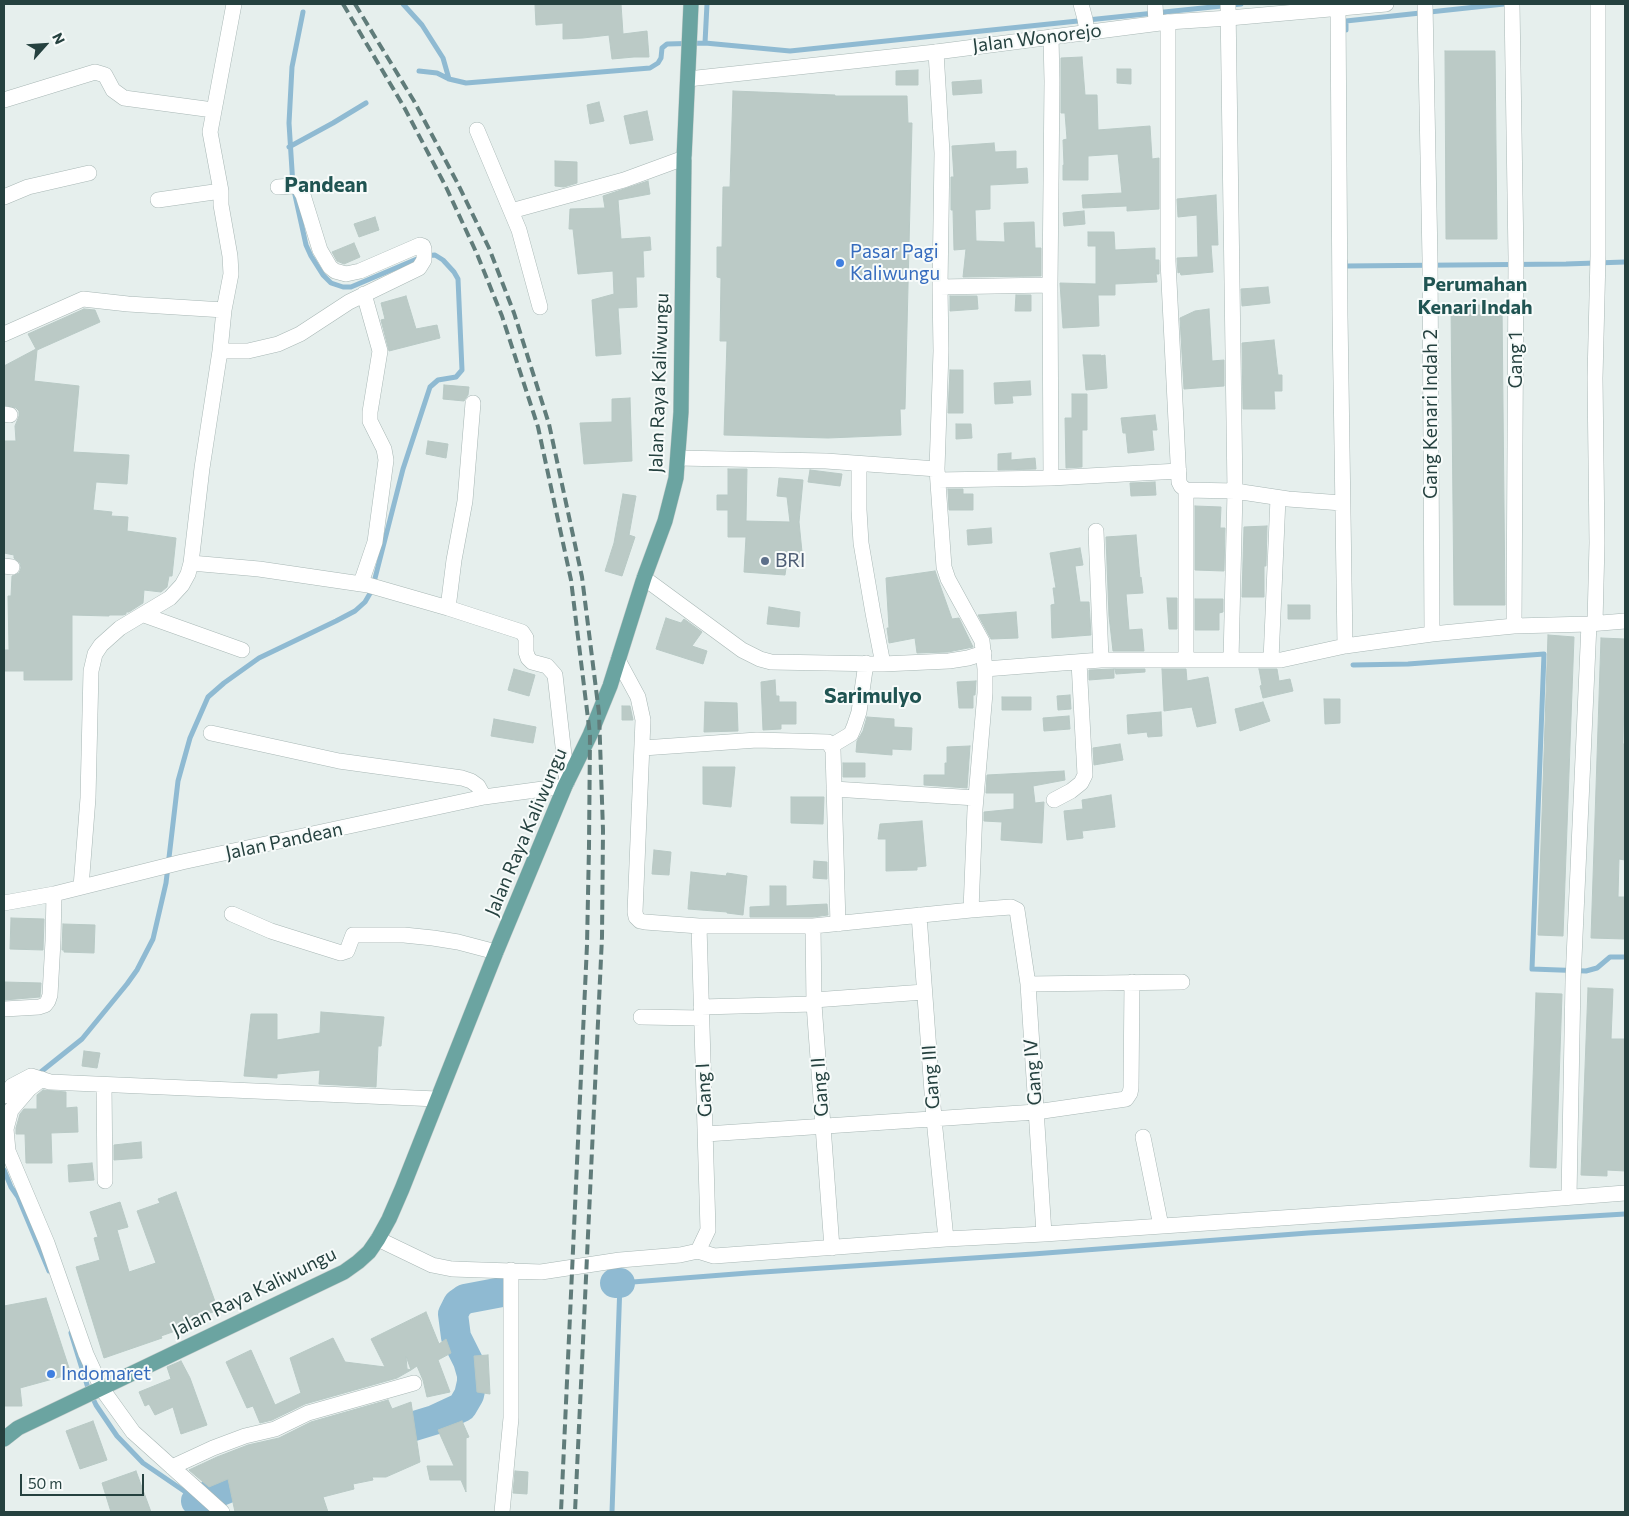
<!DOCTYPE html>
<style>
body{margin:0}
#map{position:relative;width:1629px;height:1516px;overflow:hidden;background:#e6efed;font-family:Commissioner,sans-serif}
canvas{display:block}
.frame{position:absolute;inset:0;border:5px solid #25413f;pointer-events:none}
.north{position:absolute;left:20px;top:20px;width:50px;height:50px;-webkit-text-stroke:4px #f7fbfa;paint-order:stroke;rotate:64deg;font-size:14px;font-weight:700;line-height:20px;text-align:center;color:#25413f}
.north::after{content:'';display:block;margin:auto;width:18px;height:22px;background:#25413f;clip-path:polygon(50% 0,100% 100%,50% 72%,0 100%)}
.scale{position:absolute;left:20px;top:1474px;width:124px;height:22px;box-sizing:border-box;border:2px solid #25413f;border-top:0;padding-left:6px;font-size:15px;line-height:18px;white-space:nowrap;color:#25413f;-webkit-text-stroke:4px #f7fbfa;paint-order:stroke}
</style>
<div id="map">
<canvas width="1629" height="1516"></canvas>
<div class="frame"></div>
<div class="north">N</div>
<div class="scale">50 m</div>
</div>
<script>
const context = document.querySelector('canvas').getContext('2d');
context.lineJoin = 'round';
function shape(rows) {
  const path = new Path2D();
  for (const r of rows) {
    path.moveTo(r[0], r[1]);
    for (let i = 2; i < r.length; i += 2) path.lineTo(r[i], r[i + 1]);
  }
  return path;
}
function strokePath(path, color, width, dash) {
  context.strokeStyle = color;
  context.lineWidth = width;
  context.lineCap = dash ? 'butt' : 'round';
  context.setLineDash(dash || []);
  context.stroke(path);
}
function fillPath(path, color) {
  context.fillStyle = color;
  context.fill(path, 'evenodd');
}
function drawText(font, color, halo, rows, align = 'center') {
  context.font = font + ' Commissioner,sans-serif';
  context.lineWidth = 4;
  context.setLineDash([]);
  context.textBaseline = 'middle';
  context.strokeStyle = halo;
  context.fillStyle = color;
  for (const [text, x, y, turn = 0] of rows) {
    context.save();
    context.translate(x, y);
    context.rotate((+turn || 0) * Math.PI / 180);
    context.textAlign = isNaN(turn) ? turn : align;
    if (halo) context.strokeText(text, 0, 0);
    context.fillText(text, 0, 0);
    context.restore();
  }
}
strokePath(shape([
 [403,4,422,25,443,58,449,79],
 [1346,30,1346,21,1504,4],
 [705,43,707,4],
 [419,71,437,73,449,79,466,83,650,68,658,63,661,58,662,48,667,44,705,43,790,51,1241,4],
 [289,147,333,123,366,103],
 [1345,261,1345,266,1566,264,1625,262],
 [1353,665,1408,664,1544,654,1532,969,1586,971,1597,968,1610,957,1625,957],
 [37,1075,82,1039,127,984,137,970,153,939,166,883,178,781,190,738,208,697,224,683,259,658,336,621,355,611,365,602,372,590,403,469,430,387,438,380,456,377,462,370,458,279,454,272,443,260,435,255,424,256,351,287,343,287,331,283,323,275,311,256,306,245,293,186,289,123,292,67,303,12],
 [4,1170,11,1187,18,1197,49,1271],
 [71,1333,88,1388,96,1405,117,1436,143,1463,187,1493,196,1501],
 [612,1512,620,1283,748,1273,1033,1254,1308,1233,1625,1214]
]), '#8fbad2', 5);
strokePath(shape([
 [615,1283,620,1283],
 [375,1438,434,1420,462,1407,469,1395,472,1382,472,1375,468,1361,456,1337,453,1314,458,1304,465,1299,502,1292],
 [209,1512,196,1501,267,1472]
]), '#8fbad2', 30);
const building = shape([
 [551,4,621,4,623,34,647,31,649,57,634,57,612,59,609,35,583,38,563,39,563,23,536,25,535,5,551,4],
 [1445,51,1495,51,1497,239,1446,239,1445,51],
 [1082,57,1085,95,1097,95,1098,130,1150,126,1152,159,1159,158,1159,209,1127,211,1127,206,1083,208,1082,195,1122,193,1118,154,1088,156,1088,180,1063,180,1063,165,1064,165,1063,140,1067,139,1065,113,1061,113,1061,58,1082,57],
 [1117,69,1131,69,1131,84,1117,83,1117,69],
 [918,70,918,85,896,85,896,71,918,70],
 [981,80,982,93,953,95,952,82,981,80],
 [733,91,835,95,835,96,907,96,908,123,912,123,905,409,900,409,901,435,828,438,724,435,727,341,720,341,721,278,717,277,717,247,722,247,723,187,730,187,733,91],
 [599,102,604,121,590,124,587,105,599,102],
 [647,111,653,140,630,144,624,116,647,111],
 [994,143,995,152,1016,151,1016,169,1027,168,1028,183,990,185,990,209,975,210,976,241,1005,242,1004,223,1034,222,1035,248,1041,248,1041,276,963,277,966,249,954,250,953,210,951,210,951,177,954,177,952,146,994,143],
 [555,161,577,162,577,183,564,187,555,186,555,161],
 [648,181,650,194,618,200,621,239,650,237,651,250,643,251,644,277,636,277,637,307,618,308,621,354,596,356,592,300,614,294,613,271,578,274,573,229,569,229,570,209,605,208,603,196,648,181],
 [1216,195,1218,245,1211,245,1213,272,1181,275,1180,272,1178,273,1177,258,1198,257,1197,215,1178,217,1177,199,1216,195],
 [1084,211,1085,224,1064,226,1063,213,1084,211],
 [375,217,379,230,359,237,354,224,375,217],
 [1088,232,1114,232,1115,250,1155,248,1155,260,1159,260,1159,274,1156,274,1157,282,1115,284,1115,295,1098,295,1099,326,1063,328,1060,283,1096,284,1096,246,1088,246,1088,232],
 [354,243,360,257,344,264,337,261,332,252,354,243],
 [1268,287,1270,303,1242,306,1241,289,1268,287],
 [1016,295,1031,295,1031,311,1015,311,1016,295],
 [406,296,416,329,437,325,440,338,389,351,381,320,385,319,381,303,406,296],
 [950,296,977,296,978,309,950,311,950,296],
 [1451,305,1502,305,1505,605,1454,605,1451,305],
 [84,309,95,310,100,322,37,350,34,381,79,386,73,452,129,455,127,484,96,482,93,510,112,512,111,516,128,517,127,531,176,538,172,576,169,576,167,587,161,592,144,590,143,603,129,612,126,612,126,614,123,615,109,615,109,616,72,615,72,680,24,680,24,671,5,671,5,650,9,650,8,596,11,596,12,576,19,573,21,568,20,563,14,558,14,555,4,553,4,441,16,441,15,426,19,416,19,411,16,408,4,405,4,366,36,349,28,334,84,309],
 [1209,309,1212,361,1224,360,1224,386,1184,389,1180,318,1195,311,1209,309],
 [1274,340,1278,375,1282,375,1282,391,1274,391,1275,409,1243,409,1242,343,1274,340],
 [1083,355,1101,355,1101,356,1105,355,1107,388,1086,390,1083,355],
 [950,370,963,370,963,413,948,413,950,370],
 [1030,381,1031,395,1012,396,1013,403,995,404,994,383,1030,381],
 [444,385,469,387,468,395,464,401,443,399,444,385],
 [1072,394,1087,394,1087,430,1082,430,1082,467,1066,468,1065,418,1072,418,1072,394],
 [630,398,632,461,584,464,580,423,612,422,612,399,630,398],
 [1155,415,1157,430,1152,430,1154,450,1128,453,1126,433,1123,433,1121,418,1155,415],
 [956,424,971,424,972,438,956,439,956,424],
 [428,441,448,444,446,458,426,454,428,441],
 [1011,453,1011,460,1035,458,1036,469,998,470,998,454,1011,453],
 [728,469,747,469,746,521,790,522,787,497,777,496,779,478,803,480,799,522,803,562,787,561,785,575,744,572,746,537,728,537,728,510,717,510,717,495,728,495,728,469],
 [810,470,842,474,840,486,808,482,810,470],
 [1155,482,1156,495,1131,496,1130,483,1155,482],
 [948,489,963,489,963,494,973,494,973,510,949,510,948,489],
 [623,494,636,496,629,535,635,537,622,576,605,571,614,543,623,494],
 [1195,506,1221,507,1220,528,1225,528,1224,571,1195,570,1195,506],
 [1267,526,1266,566,1264,566,1264,597,1242,597,1244,527,1267,526],
 [991,528,992,543,968,545,967,530,991,528],
 [1136,535,1140,578,1141,577,1143,593,1126,594,1129,630,1142,629,1144,651,1113,651,1109,616,1106,537,1136,535],
 [1080,548,1083,565,1075,566,1080,602,1089,602,1091,635,1052,638,1051,605,1055,604,1053,588,1056,588,1050,553,1080,548],
 [935,571,952,619,959,618,973,647,948,652,917,653,915,638,889,643,887,628,889,628,886,578,935,571],
 [1167,598,1177,598,1177,629,1169,629,1167,598],
 [1195,599,1223,599,1223,612,1219,613,1219,630,1195,630,1195,599],
 [1288,605,1310,605,1310,619,1288,619,1288,605],
 [769,607,800,612,799,627,767,624,769,607],
 [1016,612,1018,638,991,639,978,615,1016,612],
 [666,618,681,623,684,619,702,632,692,646,707,651,703,664,656,649,666,618],
 [1548,635,1574,637,1563,936,1538,935,1548,635],
 [1601,638,1625,639,1623,744,1625,744,1625,860,1619,859,1618,897,1625,897,1625,939,1591,938,1601,638],
 [514,669,535,675,529,696,508,690,514,669],
 [1114,669,1114,678,1089,680,1089,670,1114,669],
 [1115,669,1145,669,1145,672,1116,674,1115,669],
 [1162,669,1186,669,1187,681,1208,677,1216,723,1197,727,1192,707,1164,711,1162,669],
 [1259,669,1277,669,1279,681,1290,679,1293,691,1263,698,1260,686,1262,685,1259,669],
 [775,680,776,696,779,696,779,702,796,702,796,724,781,724,781,729,763,730,761,682,775,680],
 [976,681,975,695,973,695,973,708,959,708,957,682,976,681],
 [1070,695,1071,709,1058,710,1057,696,1070,695],
 [1002,697,1031,697,1031,710,1002,710,1002,697],
 [1324,699,1340,699,1340,723,1325,724,1324,699],
 [705,702,737,703,738,731,704,732,705,702],
 [1263,702,1270,721,1240,731,1235,709,1263,702],
 [622,706,630,706,633,720,622,720,622,706],
 [1161,712,1162,736,1148,737,1147,732,1128,734,1127,715,1161,712],
 [1069,716,1070,729,1044,731,1043,718,1069,716],
 [867,717,894,719,894,727,912,728,911,750,892,749,892,755,856,752,857,741,863,731,867,717],
 [494,719,536,727,533,743,491,736,494,719],
 [1120,744,1123,760,1094,765,1093,748,1120,744],
 [970,746,967,788,924,785,924,775,945,775,945,763,947,763,947,747,970,746],
 [843,763,865,763,865,777,843,777,843,763],
 [703,767,735,767,731,807,703,804,703,767],
 [1064,771,1065,780,1033,786,1035,803,1044,802,1042,843,1001,840,1002,822,984,821,984,812,1014,809,1014,793,986,793,987,775,1064,771],
 [1111,795,1115,827,1082,831,1083,838,1067,840,1064,811,1083,809,1082,800,1111,795],
 [791,797,824,797,823,824,791,823,791,797],
 [922,821,926,866,917,867,917,870,886,871,886,839,878,839,880,824,922,821],
 [654,850,671,852,669,875,652,874,654,850],
 [814,861,827,862,827,879,813,878,814,861],
 [691,872,726,876,727,873,747,876,743,915,727,913,727,912,688,909,691,872],
 [770,886,786,886,786,906,827,904,828,915,813,917,750,917,750,907,770,906,770,886],
 [11,918,44,919,43,950,10,949,11,918],
 [63,924,95,925,94,953,64,952,64,950,62,950,63,924],
 [4,982,41,983,40,997,4,1000,4,982],
 [1588,988,1613,989,1611,1039,1625,1039,1625,1171,1607,1170,1607,1176,1581,1175,1588,988],
 [1536,993,1562,994,1556,1168,1530,1167,1536,993],
 [321,1012,384,1017,381,1046,378,1046,376,1087,319,1084,320,1070,277,1074,277,1078,244,1076,251,1014,277,1014,277,1040,320,1033,321,1012],
 [84,1051,100,1053,97,1068,82,1066,84,1051],
 [43,1090,66,1092,66,1108,77,1107,78,1132,51,1133,52,1163,26,1163,25,1134,16,1134,16,1128,20,1114,24,1109,37,1109,37,1095,43,1090],
 [141,1142,142,1158,114,1160,114,1145,141,1142],
 [92,1163,94,1180,69,1182,68,1165,92,1163],
 [176,1192,218,1310,200,1317,201,1322,161,1336,162,1338,104,1358,76,1267,100,1260,94,1238,98,1237,90,1212,120,1202,128,1227,117,1230,129,1272,156,1263,137,1211,160,1203,158,1199,176,1192],
 [46,1298,71,1374,20,1388,22,1406,4,1406,4,1306,46,1298],
 [426,1312,439,1344,446,1339,451,1353,438,1360,450,1392,427,1397,423,1380,417,1366,411,1370,406,1356,407,1369,411,1370,397,1378,305,1404,272,1420,260,1423,253,1406,247,1408,226,1362,251,1350,275,1405,301,1393,290,1358,333,1338,345,1362,385,1367,371,1339,426,1312],
 [488,1355,490,1394,477,1392,474,1356,488,1355],
 [181,1361,190,1378,207,1425,181,1434,173,1407,155,1415,149,1404,145,1406,139,1392,171,1379,167,1367,181,1361],
 [388,1400,392,1409,411,1402,420,1462,386,1477,372,1477,373,1480,353,1484,354,1489,323,1497,328,1512,235,1512,228,1479,209,1487,189,1470,217,1457,248,1445,279,1438,311,1422,388,1400],
 [93,1421,107,1460,80,1469,66,1431,93,1421],
 [462,1421,469,1437,466,1438,466,1492,461,1480,430,1480,427,1466,454,1466,438,1430,462,1421],
 [136,1471,151,1512,111,1512,102,1483,136,1471],
 [515,1471,528,1472,527,1494,513,1493,515,1471]
]);
fillPath(building, '#bbcac6');
strokePath(building, '#b8c9c5', 1);
const minor = shape([
 [1081,4,1085,19,1087,32],
 [1155,4,1156,23],
 [1228,4,1235,491,1231,660],
 [1425,4,1430,259,1432,634],
 [1512,4,1516,258,1514,626],
 [1338,7,1340,315,1345,646],
 [1168,22,1168,261,1179,482,1181,486,1186,490,1235,491,1288,499,1342,503],
 [936,52,942,153,940,287,941,351,937,469,944,567,948,579,982,641,985,669,985,693,975,809,971,910],
 [4,100,95,72,105,75,113,90,124,98,213,110],
 [477,130,519,230,540,307],
 [4,197,28,187,89,173],
 [158,200,221,191],
 [511,211,624,180,684,158],
 [940,287,1050,285],
 [4,334,83,299,128,304,224,310],
 [220,351,248,351,278,344,300,334,349,302,419,268,424,260,424,249,423,246,420,245,360,271,346,274,335,271,330,267,320,250,303,195,299,188,293,186,278,187],
 [4,414,10,415],
 [678,458,826,461,937,469],
 [859,464,859,510,861,543,873,613,883,664],
 [1051,478,1050,285,1052,81,1051,37],
 [938,480,1051,478,1179,471],
 [1096,531,1101,660],
 [191,563,259,569,368,585,448,608,522,632,526,638,526,652,528,658,532,662,547,666,555,675,567,782],
 [4,566,12,567],
 [644,578,742,650,760,659,771,662,883,664,949,661,968,658,984,653],
 [361,583,375,542,386,460,384,449,370,421,370,412,380,351,364,294],
 [448,608,454,560,465,501,473,403],
 [144,615,242,650],
 [1595,623,1597,543,1595,378,1598,256,1598,4],
 [1186,659,1186,490],
 [618,660,638,697,643,720,635,912,636,917,640,921,645,922,699,926,813,926,971,910,1011,907,1017,910,1028,984,1044,1234],
 [1271,660,1278,498],
 [985,669,1101,660,1281,660,1345,646,1432,634,1514,626,1589,624,1625,621],
 [211,733,339,761,462,778,471,781,478,786,484,797],
 [831,746,851,734,854,727,859,712,866,663],
 [643,748,757,740,828,742,833,750,838,924],
 [834,789,976,798],
 [1054,800,1071,791,1081,783,1085,775,1079,662],
 [81,887,88,798,91,671,95,654,101,645,120,628,170,598,182,585,188,574,191,563,202,468,220,351,224,310,231,274,230,256,221,205,221,191,210,132,234,4],
 [4,903,54,894,182,862,484,797,565,786],
 [232,914,271,931,341,953,347,951,353,935,404,935,433,938,458,942,496,952],
 [919,915,934,1119,946,1239],
 [813,926,814,1004,832,1248],
 [1028,984,1182,982],
 [814,1000,924,992],
 [701,1007,814,1004],
 [4,1009,39,1007,45,1005,48,1001,50,995,53,941,54,894],
 [641,1017,701,1018],
 [42,1079,29,1089,11,1110,6,1129,8,1151,47,1243,86,1354,102,1389,133,1432,222,1512],
 [104,1085,105,1181],
 [4,1096,12,1086,31,1076,50,1082,437,1099],
 [706,1134,1036,1112,1126,1099,1130,1093,1131,1088,1132,982],
 [1143,1137,1161,1226],
 [1569,1197,1573,981,1589,624],
 [378,1239,432,1265,452,1269,541,1272,620,1260,680,1255,698,1251,714,1256,946,1239,1044,1234,1459,1206,1625,1193],
 [698,1251,708,1230,699,926],
 [172,1467,213,1448,245,1436,275,1429,308,1413,414,1383],
 [502,1512,511,1418,511,1270]
]);
const tertiary = shape([
 [688,79,936,52,1168,22,1229,18,1386,4]
]);
const primary = shape([
 [4,1439,18,1428,344,1272,358,1262,369,1252,378,1239,389,1219,402,1189,496,952,565,786,590,735,610,686,644,578,665,521,676,478,681,412,684,158,691,4]
]);
strokePath(minor, '#a8b7b5', 16);
strokePath(tertiary, '#a8b7b5', 16);
strokePath(primary, '#c2cac9', 16);
strokePath(minor, '#fff', 15);
strokePath(tertiary, '#fff', 15);
strokePath(primary, '#6ba4a1', 15);
strokePath(shape([
 [343,4,404,107,446,187,477,254,502,316,538,427,571,580,590,735,589,846,587,945,561,1512],
 [355,4,414,101,458,184,489,248,514,313,549,424,582,577,599,713,603,830,602,937,575,1512]
]), '#607c7a', 4, [10, 5]);
for (const [x, y, r, color] of [
 [840,263,5,"#3f7fe0"],
 [765,561,5,"#5c6f8a"],
 [51,1374,5,"#3f7fe0"]
]) {
  const dot = new Path2D();
  dot.arc(x, y, r, 0, 2 * Math.PI);
  context.fillStyle = color;
  context.fill(dot);
  strokePath(dot, '#f7fbfa', 2);
}
drawText('19px', '#25413f', '#f7fbfa', [
 ["Jalan Wonorejo",1037,38,-7],
 ["Gang 1",1516,360,-90],
 ["Jalan Raya Kaliwungu",659,383,-88],
 ["Gang Kenari Indah 2",1431,414,-90],
 ["Jalan Raya Kaliwungu",526,832,-67],
 ["Jalan Pandean",284,841,-12],
 ["Gang IV",1033,1072,-94],
 ["Gang III",931,1077,-94],
 ["Gang II",820,1087,-94],
 ["Gang I",704,1090,-93],
 ["Jalan Raya Kaliwungu",254,1292,-26]
]);
drawText('19px', '#366cbe', '#f7fbfa', [
 ["Pasar Pagi",850,252],
 ["Kaliwungu",850,274],
 ["Indomaret",61,1374]
], 'left');
drawText('19px', '#4e5e75', '#f7fbfa', [
 ["BRI",775,561]
], 'left');
drawText('bold 20px', '#205452', '#f7fbfa', [
 ["Perumahan",1475,284],
 ["Kenari Indah",1475,307]
]);
drawText('bold 21px', '#205452', '#f7fbfa', [
 ["Pandean",326,185],
 ["Sarimulyo",873,696]
]);
</script>
